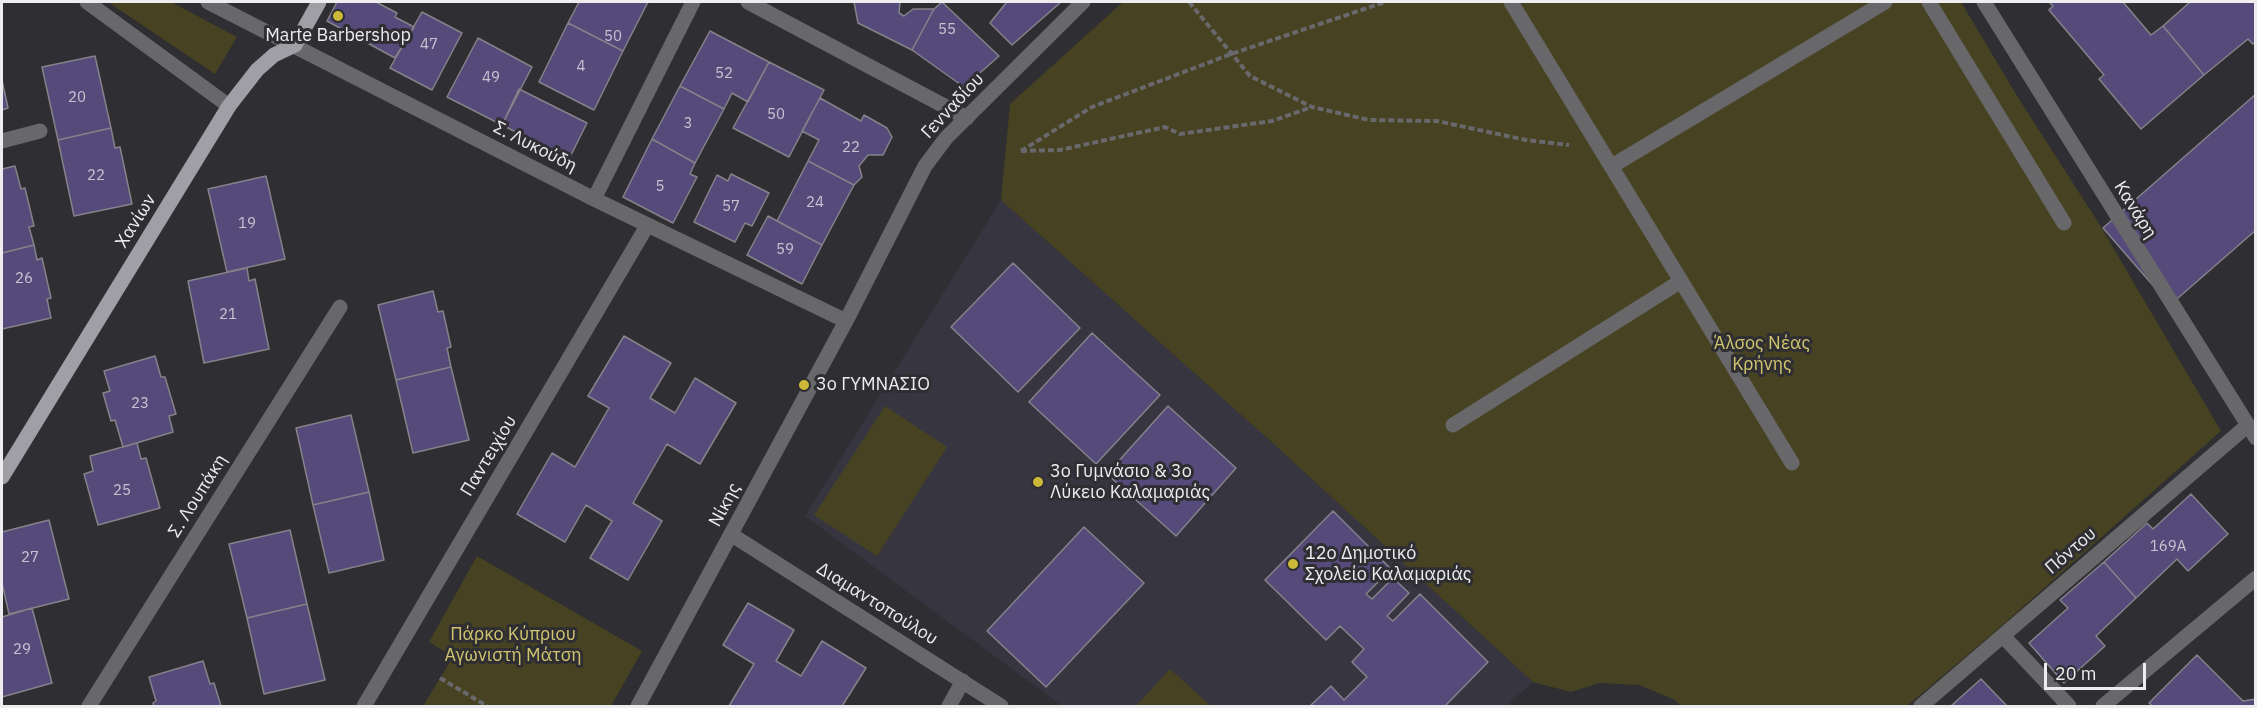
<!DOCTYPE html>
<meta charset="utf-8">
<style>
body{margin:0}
#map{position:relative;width:2257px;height:708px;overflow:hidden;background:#2e2e33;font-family:"IBM Plex Sans",sans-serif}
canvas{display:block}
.frame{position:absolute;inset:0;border:3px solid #ededf0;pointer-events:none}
.scale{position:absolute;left:2044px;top:663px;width:102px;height:27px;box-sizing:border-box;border:3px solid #ededf0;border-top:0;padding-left:8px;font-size:18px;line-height:21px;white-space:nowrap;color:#ededf0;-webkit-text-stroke:4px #2e2e33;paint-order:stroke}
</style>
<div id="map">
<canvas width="2257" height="708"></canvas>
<div class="frame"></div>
<div class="scale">20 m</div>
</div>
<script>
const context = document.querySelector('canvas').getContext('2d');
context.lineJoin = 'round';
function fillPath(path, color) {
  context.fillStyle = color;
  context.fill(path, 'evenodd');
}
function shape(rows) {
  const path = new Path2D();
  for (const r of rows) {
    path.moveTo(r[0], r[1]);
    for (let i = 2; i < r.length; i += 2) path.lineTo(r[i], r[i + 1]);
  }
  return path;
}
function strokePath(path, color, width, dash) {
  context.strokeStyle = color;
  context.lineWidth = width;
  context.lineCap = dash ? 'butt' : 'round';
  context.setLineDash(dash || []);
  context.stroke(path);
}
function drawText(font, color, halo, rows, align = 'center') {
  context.font = font + ' "IBM Plex Sans",sans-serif';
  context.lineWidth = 6;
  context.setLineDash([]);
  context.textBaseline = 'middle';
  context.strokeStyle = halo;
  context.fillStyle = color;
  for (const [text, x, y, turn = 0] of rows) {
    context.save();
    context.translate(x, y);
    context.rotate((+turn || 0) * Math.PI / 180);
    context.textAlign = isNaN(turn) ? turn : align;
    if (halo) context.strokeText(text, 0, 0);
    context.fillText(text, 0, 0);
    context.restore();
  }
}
fillPath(shape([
 [1001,200,1277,447,1533,682,1506,706,1062,706,805,516]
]), '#373540');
fillPath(shape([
 [108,2,171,2,237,37,215,74],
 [1123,2,1961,2,2017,96,2098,222,2221,431,1997,630,1907,706,1681,706,1675,700,1639,685,1599,683,1571,692,1533,682,1277,447,1001,200,1010,104],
 [885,406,947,447,877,556,814,515],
 [477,556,642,651,611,706,423,706,453,657,429,642],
 [1170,669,1211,706,1136,706]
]), '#474221');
const building = shape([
 [337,2,376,2,397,13,395,17,414,27,395,58,327,21,337,2],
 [579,2,648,2,623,51,568,23,579,2],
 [854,2,900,2,899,13,904,16,913,9,934,9,912,50,858,23,854,2],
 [942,2,999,56,964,87,912,50,934,9,942,2],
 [1004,2,1061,2,1012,45,990,23,1006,3,1004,2],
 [2049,2,2123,2,2151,35,2163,26,2204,75,2141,129,2099,79,2104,75,2049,10,2053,6,2049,2],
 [2190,2,2256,2,2256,42,2253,44,2248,39,2204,75,2163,26,2190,2],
 [422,12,462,33,432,90,390,68,422,12],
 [568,23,623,51,594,110,539,82,568,23],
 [710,31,769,62,748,102,732,93,724,109,680,86,710,31],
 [478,38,532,67,502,125,447,97,478,38],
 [95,56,111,128,58,140,42,67,95,56],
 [769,62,824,90,789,157,733,128,769,62],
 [2,80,8,108,2,110,2,80],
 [680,86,724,109,695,163,652,139,680,86],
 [519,89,587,123,569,159,502,125,519,89],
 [2256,94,2256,230,2170,305,2103,228,2256,94],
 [820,98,861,121,864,115,887,128,892,137,883,155,868,155,859,166,862,177,854,185,808,161,819,140,802,131,820,98],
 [111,128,115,148,120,147,132,204,74,216,58,140,111,128],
 [652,139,695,163,690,174,697,177,673,223,623,197,652,139],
 [808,161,854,185,822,245,777,221,808,161],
 [15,166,21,189,25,188,34,226,29,227,34,245,2,253,2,169,15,166],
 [731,174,769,193,752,226,745,223,735,242,694,222,717,175,728,181,731,174],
 [266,176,285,259,227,272,208,189,266,176],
 [768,216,822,245,802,284,747,255,768,216],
 [34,245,37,260,42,258,51,298,47,299,51,318,2,329,2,253,34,245],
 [1013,263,1080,328,1018,392,951,327,1013,263],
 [247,268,249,281,255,279,269,349,204,363,188,281,247,268],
 [433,291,438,312,443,311,451,347,447,348,451,367,396,380,378,305,433,291],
 [1092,333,1160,395,1096,464,1029,402,1092,333],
 [624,336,671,363,650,398,675,413,695,378,736,403,700,464,667,444,633,503,662,521,628,580,590,558,612,521,586,505,565,542,517,514,552,453,575,467,609,408,588,396,624,336],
 [155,356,161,377,165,377,176,414,169,416,173,432,123,447,115,420,111,421,103,393,110,391,104,371,155,356],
 [451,367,469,440,413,453,396,380,451,367],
 [1168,406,1236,468,1176,536,1107,474,1168,406],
 [351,415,369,492,313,505,296,428,351,415],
 [137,443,141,459,146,458,160,508,98,525,84,474,93,471,90,456,137,443],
 [369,492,384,560,329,573,313,505,369,492],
 [2191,494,2228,534,2188,571,2177,559,2136,598,2104,562,2147,523,2153,529,2191,494],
 [1333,511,1391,569,1366,594,1372,599,1393,578,1409,593,1387,616,1393,621,1420,594,1488,662,1445,706,1310,706,1331,686,1344,700,1367,677,1352,662,1364,649,1340,626,1326,640,1265,580,1333,511],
 [49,520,69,599,9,614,2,583,2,532,49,520],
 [1084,527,1144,583,1046,687,987,631,1084,527],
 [290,530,307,604,247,618,229,544,290,530],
 [2104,562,2136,598,2096,636,2105,646,2064,683,2029,643,2068,608,2060,600,2104,562],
 [748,603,794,630,776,661,801,676,822,641,866,668,842,706,729,706,754,664,723,645,748,603],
 [307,604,325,680,264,694,247,618,307,604],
 [32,608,52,683,2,697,2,617,32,608],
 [2197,655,2243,701,2256,699,2256,706,2153,706,2149,703,2197,655],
 [203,661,210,684,214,683,221,706,154,706,153,703,156,701,149,677,203,661],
 [1981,679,2007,706,1951,706,1981,679]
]);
fillPath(building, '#564a7a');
strokePath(building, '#848389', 1.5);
strokePath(shape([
 [1189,2,1250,76,1312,107,1369,120,1437,121,1526,140,1569,145],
 [1021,151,1092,107,1231,54,1385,2],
 [1021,151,1060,150,1165,127,1180,134,1272,121,1312,107],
 [440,678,487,706]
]), '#68686d', 4, [6, 3]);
strokePath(shape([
 [87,2,229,106],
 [208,2,594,199,846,321],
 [748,2,967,118],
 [1511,2,1792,463],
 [1929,2,2064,223],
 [1984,2,2256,438],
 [2,141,40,131],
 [1612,166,1885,2],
 [594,199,693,2],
 [1453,425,1681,281],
 [732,535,1001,706],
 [2003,636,2069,706],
 [89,706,340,307],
 [364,706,647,226],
 [638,706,846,321,925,166,946,138,1083,2],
 [949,706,963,681],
 [1921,706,2248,425],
 [2103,706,2256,578]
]), '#68676a', 15);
strokePath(shape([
 [2,477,229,106,257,70,274,55,295,45,319,2]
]), '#a09fa5', 15);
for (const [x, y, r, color] of [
 [338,16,6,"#ccb939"],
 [804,385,6,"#ccb939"],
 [1038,482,6,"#ccb939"],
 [1293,564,6,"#ccb939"]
]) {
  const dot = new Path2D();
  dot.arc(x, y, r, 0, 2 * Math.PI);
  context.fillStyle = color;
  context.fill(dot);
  strokePath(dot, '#2e2e33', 2);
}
drawText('15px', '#c7c4d2', null, [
 ["55",947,30],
 ["50",613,37],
 ["47",429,45],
 ["4",581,67],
 ["52",724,74],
 ["49",491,78],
 ["20",77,98],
 ["50",776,115],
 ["3",688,124],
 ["22",851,148],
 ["22",96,176],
 ["5",660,187],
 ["24",815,203],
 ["57",731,207],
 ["19",247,224],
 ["59",785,250],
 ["26",24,279],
 ["21",228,315],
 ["23",140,404],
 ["25",122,491],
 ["169Α",2168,547],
 ["27",30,558],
 ["29",22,650]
]);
drawText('18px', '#ededf0', '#2e2e33', [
 ["Marte Barbershop",338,36,"center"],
 ["3ο ΓΥΜΝΑΣΙΟ",816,385],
 ["3ο Γυμνάσιο & 3ο",1050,472],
 ["Λύκειο Καλαμαριάς",1050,493],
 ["12ο Δημοτικό",1305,554],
 ["Σχολείο Καλαμαριάς",1305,575]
], 'left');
drawText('18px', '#ededf0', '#2e2e33', [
 ["Γενναδίου",953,106,-47],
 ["Σ. Λυκούδη",535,147,27],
 ["Κανάρη",2135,210,58],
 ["Χανίων",136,221,-58],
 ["Παντειχίου",489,456,-59],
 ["Σ. Λουπάκη",198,496,-58],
 ["Νίκης",725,505,-62],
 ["Πόντου",2071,551,-41],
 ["Διαμαντοπούλου",877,604,32]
]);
drawText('18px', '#d1c46f', '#2e2e33', [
 ["Άλσος Νέας",1762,344],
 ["Κρήνης",1762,365],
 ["Πάρκο Κύπριου",513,635],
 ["Αγωνιστή Μάτση",513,656]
]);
</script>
